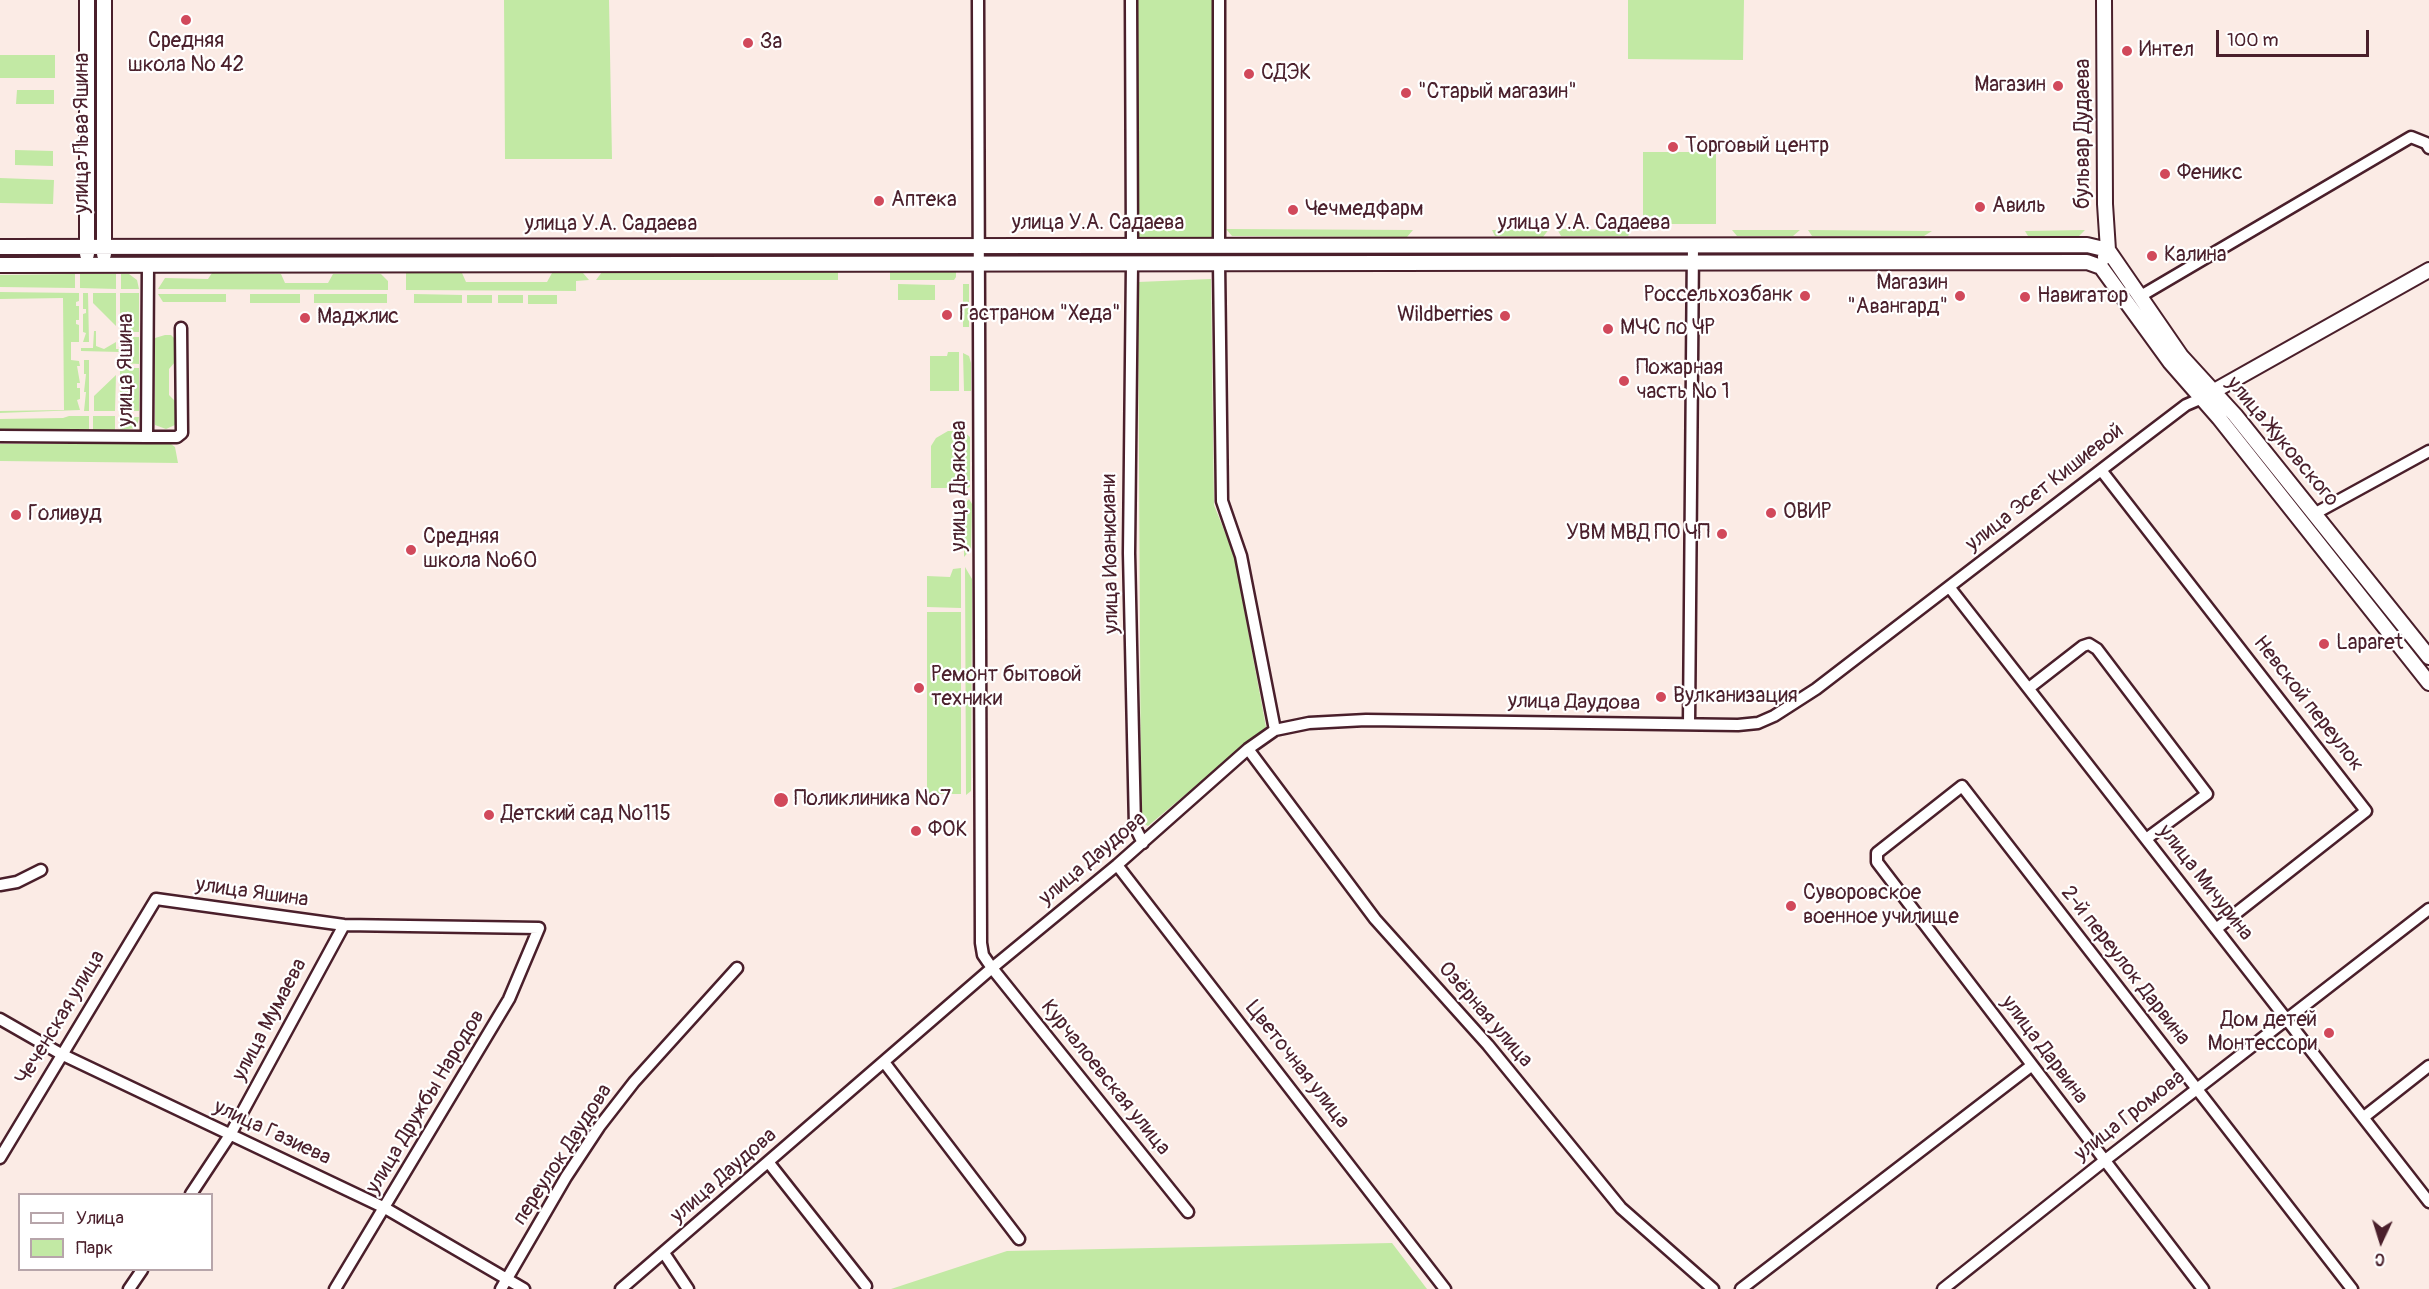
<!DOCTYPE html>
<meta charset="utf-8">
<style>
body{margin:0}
#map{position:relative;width:2429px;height:1289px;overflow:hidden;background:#fbebe5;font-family:Pangolin,sans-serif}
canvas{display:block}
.legend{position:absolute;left:18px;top:1193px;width:195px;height:78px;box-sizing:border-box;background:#fff;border:2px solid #b7a5aa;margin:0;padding:8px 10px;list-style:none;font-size:18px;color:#4a1f2b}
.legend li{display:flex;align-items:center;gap:12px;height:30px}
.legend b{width:30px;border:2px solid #b7a5aa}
.north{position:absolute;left:2351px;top:1211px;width:60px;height:60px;-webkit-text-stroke:4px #fff;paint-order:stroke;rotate:184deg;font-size:16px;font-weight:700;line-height:24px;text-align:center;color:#4a1f2b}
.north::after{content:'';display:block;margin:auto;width:21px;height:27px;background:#4a1f2b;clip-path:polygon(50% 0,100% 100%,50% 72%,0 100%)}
.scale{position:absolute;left:2216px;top:30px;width:153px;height:27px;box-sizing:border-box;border:3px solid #4a1f2b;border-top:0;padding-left:8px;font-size:18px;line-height:21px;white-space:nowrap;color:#4a1f2b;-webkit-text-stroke:4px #fff;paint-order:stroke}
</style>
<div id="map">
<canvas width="2429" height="1289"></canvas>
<ul class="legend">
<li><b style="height:8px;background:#fff"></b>Улица</li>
<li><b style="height:16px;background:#c2e9a4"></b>Парк</li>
</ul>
<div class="north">С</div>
<div class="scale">100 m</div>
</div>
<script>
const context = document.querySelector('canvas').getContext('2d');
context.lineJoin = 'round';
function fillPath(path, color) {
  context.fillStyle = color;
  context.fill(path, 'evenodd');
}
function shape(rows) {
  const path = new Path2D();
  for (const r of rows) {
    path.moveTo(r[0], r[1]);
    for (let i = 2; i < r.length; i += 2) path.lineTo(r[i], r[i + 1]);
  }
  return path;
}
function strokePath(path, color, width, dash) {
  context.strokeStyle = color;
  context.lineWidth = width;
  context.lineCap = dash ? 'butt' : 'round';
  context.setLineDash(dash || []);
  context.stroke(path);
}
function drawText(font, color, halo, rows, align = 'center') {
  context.font = font + ' Pangolin,sans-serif';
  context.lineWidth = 4.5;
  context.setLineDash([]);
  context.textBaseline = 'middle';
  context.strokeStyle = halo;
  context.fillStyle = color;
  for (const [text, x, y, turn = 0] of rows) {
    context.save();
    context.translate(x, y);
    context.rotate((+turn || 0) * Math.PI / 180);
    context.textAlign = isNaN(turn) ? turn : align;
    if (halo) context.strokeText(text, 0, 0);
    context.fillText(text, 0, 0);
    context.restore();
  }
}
fillPath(shape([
 [504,0,609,0,612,159,505,159],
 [1135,0,1214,0,1215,237,1136,237],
 [1628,0,1744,0,1743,60,1628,59],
 [0,55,55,55,55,78,0,78],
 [17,90,54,90,54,104,16,104],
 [15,150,53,151,53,166,15,165],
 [1643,152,1716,152,1716,224,1643,224],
 [0,178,54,180,53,204,0,203],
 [1226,229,1413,230,1407,237,1232,236],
 [1549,229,1543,237,1495,236,1492,230],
 [1557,229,1632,230,1628,236,1561,236],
 [1732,230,1800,230,1793,236,1737,236],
 [1808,230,1932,231,1924,236,1812,236],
 [2085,230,2079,236,2028,236,2025,231],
 [890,271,956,272,956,277,954,280,890,280],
 [602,272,838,272,838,280,596,280],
 [212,273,281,274,285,283,328,283,333,274,381,274,388,281,388,290,158,289,165,278,208,279],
 [406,273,462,273,466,282,547,282,552,273,583,273,589,280,576,281,576,291,406,290],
 [75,274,75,288,0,287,0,275],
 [80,274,116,274,116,289,80,288],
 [121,274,129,274,137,280,139,289,121,289],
 [1211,279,1214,505,1234,555,1266,727,1148,826,1141,822,1138,282],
 [898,284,935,285,935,300,898,300],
 [963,284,969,284,969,327,963,327],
 [0,292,79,293,79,301,76,302,76,306,79,306,79,320,76,320,76,324,79,325,79,342,71,342,71,360,79,361,80,366,77,366,80,383,77,383,77,388,80,388,80,399,77,400,80,410,0,413,0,411,64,410,63,298,0,299],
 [83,293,88,293,89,342,83,342,86,333,83,332,83,314,86,313,86,309,83,309],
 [93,293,116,293,116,326,93,303],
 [120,293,139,293,139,332,120,332],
 [158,294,226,294,226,302,163,302],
 [250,294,300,294,300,303,250,303],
 [314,294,387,294,387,303,314,303],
 [414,294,462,295,462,303,414,303],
 [467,295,492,295,492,303,467,303],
 [498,295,523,295,523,303,498,303],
 [528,295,557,295,557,304,528,304],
 [94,331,96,331,96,346,104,349,116,342,116,349,120,349,120,337,139,337,139,364,120,363,120,352,81,351,81,348,93,348],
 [165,335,171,335,175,339,175,362,169,369,169,395,175,401,175,425,166,429,155,425,155,338],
 [948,352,959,352,959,391,930,391,930,356,947,356],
 [963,353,969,356,971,363,971,391,964,391],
 [84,360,89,360,89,411,84,411,86,392,84,392,86,374,84,374],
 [120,368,139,368,139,411,120,411],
 [116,375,115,411,94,411,94,396],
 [69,416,89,416,89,430,0,430,0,419,63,418],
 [93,416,115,416,115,430,93,430],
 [120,417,139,417,137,428,120,430],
 [948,431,959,431,960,488,931,488,931,446,936,438],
 [964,432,970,437,970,487,965,489],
 [0,444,171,444,175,447,178,463,0,461],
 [969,499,972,504,971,549,964,557,964,505],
 [965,567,972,579,971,791,966,795],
 [961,568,961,608,927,607,927,576,950,577,953,569],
 [927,612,961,612,961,794,927,794],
 [1392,1243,1427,1289,891,1289,1007,1251]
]), '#c2e9a4');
const minor = shape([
 [978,0,981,943,983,955,992,968,1188,1212],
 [1131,0,1132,245],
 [1219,245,1219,0],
 [1219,262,1222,501,1241,556,1275,730],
 [1132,264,1129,553,1135,827,1143,843],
 [2139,297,2411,137,2426,143,2429,148],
 [0,436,147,437,148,265],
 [147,437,177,437,182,433,181,328],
 [2101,470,2366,811,2216,929],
 [2314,514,2429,451],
 [1950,588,2429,1202],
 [2029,688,2083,646,2089,644,2097,649,2207,794,2146,839],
 [1689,724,1693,245],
 [1248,749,1375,919,1488,1045,1621,1208,1713,1289],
 [1117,865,1445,1289],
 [0,885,17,882,41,870],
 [0,1019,61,1054,385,1208,524,1289],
 [884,1062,1019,1239],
 [2364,1117,2429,1066],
 [0,1158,156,899,344,925,539,928,509,999,335,1289],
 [769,1163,866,1286],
 [191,1194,230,1135,344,925],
 [664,1253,688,1289],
 [129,1289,142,1270],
 [501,1289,566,1177,599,1127,634,1082,737,968],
 [621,1289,992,968,1117,865,1248,749,1275,730,1309,723,1366,720,1738,725,1758,723,1774,716,1816,689,2144,437,2186,405,2200,399],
 [1741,1289,2031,1066],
 [1943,1289,2104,1161,2429,909],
 [2203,1289,1877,862,1877,853,1962,786,2352,1289]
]);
const major = shape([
 [104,0,104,254],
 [2104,0,2105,204,2108,250,2105,257],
 [0,247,2087,245,2108,250,2181,356,2235,415,2429,657],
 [87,254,87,0],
 [0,265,2087,262,2101,267],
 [2101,267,2170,362,2219,418,2429,683],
 [2207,395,2429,270]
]);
strokePath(minor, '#4a1f2b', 15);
strokePath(major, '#4a1f2b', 18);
strokePath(minor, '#fff', 10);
strokePath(major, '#fff', 14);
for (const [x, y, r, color] of [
 [186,20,6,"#d1495b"],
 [748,43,6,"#d1495b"],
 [2127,51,6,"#d1495b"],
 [1249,74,6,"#d1495b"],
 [2058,86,6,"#d1495b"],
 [1406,93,6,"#d1495b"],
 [1673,147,6,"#d1495b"],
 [2165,174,6,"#d1495b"],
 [879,201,6,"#d1495b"],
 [1980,207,6,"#d1495b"],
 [1293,210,6,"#d1495b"],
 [2152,256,6,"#d1495b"],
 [1805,296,6,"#d1495b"],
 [1960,296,6,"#d1495b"],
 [2025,297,6,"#d1495b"],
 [947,315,6,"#d1495b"],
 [1505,316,6,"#d1495b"],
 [305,318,6,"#d1495b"],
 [1608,329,6,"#d1495b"],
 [1624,381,6,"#d1495b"],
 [1771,513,6,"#d1495b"],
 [16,515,6,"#d1495b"],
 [1722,534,6,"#d1495b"],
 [411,550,6,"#d1495b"],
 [2324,644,6,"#d1495b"],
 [919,688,6,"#d1495b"],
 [1661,697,6,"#d1495b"],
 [781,800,8,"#d1495b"],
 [489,815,6,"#d1495b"],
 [916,831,6,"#d1495b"],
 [1791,906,6,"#d1495b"],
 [2329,1033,6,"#d1495b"]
]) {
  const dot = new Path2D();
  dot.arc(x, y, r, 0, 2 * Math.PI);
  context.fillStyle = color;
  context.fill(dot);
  strokePath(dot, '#fff', 2);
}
drawText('21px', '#4a1f2b', '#fff', [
 ["Средняя",186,42,"center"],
 ["школа № 42",186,66,"center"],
 ["За",760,43],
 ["Интел",2139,51],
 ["СДЭК",1261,74],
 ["Магазин",2046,86,"right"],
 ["\"Старый магазин\"",1418,93],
 ["Торговый центр",1685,147],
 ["Феникс",2177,174],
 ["Аптека",891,201],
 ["Авиль",1992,207],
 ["Чечмедфарм",1305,210],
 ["Калина",2164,256],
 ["Магазин",1948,284,"right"],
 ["\"Авангард\"",1948,308,"right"],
 ["Россельхозбанк",1793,296,"right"],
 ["Навигатор",2037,297],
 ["Гастраном \"Хеда\"",959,315],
 ["Wildberries",1493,316,"right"],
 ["Маджлис",317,318],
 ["МЧС по ЧР",1620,329],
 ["Пожарная",1636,369],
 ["часть № 1",1636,393],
 ["ОВИР",1783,513],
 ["Голивуд",28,515],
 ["УВМ МВД ПО ЧП",1710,534,"right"],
 ["Средняя",423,538],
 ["школа №60",423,562],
 ["Laparet",2336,644],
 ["Ремонт бытовой",931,676],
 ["техники",931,700],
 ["Вулканизация",1673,697],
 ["Поликлиника №7",794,800],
 ["Детский сад №115",501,815],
 ["ФОК",928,831],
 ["Суворовское",1803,894],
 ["военное училище",1803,918],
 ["Дом детей",2317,1021,"right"],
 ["Монтессори",2317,1045,"right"]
], 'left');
drawText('21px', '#4a1f2b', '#fff', [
 ["улица Льва Яшина",83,133,-90],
 ["бульвар Дудаева",2084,134,-90],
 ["улица У.А. Садаева",1098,224],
 ["улица У.А. Садаева",1584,224],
 ["улица У.А. Садаева",611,225],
 ["улица Яшина",127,370,-90],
 ["улица Жуковского",2282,442,50],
 ["улица Дьякова",960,486,-90],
 ["улица Эсет Кишиевой",2045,488,-38],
 ["улица Иоанисиани",1111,554,-91],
 ["улица Даудова",1574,703,1],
 ["Невской переулок",2308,704,52],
 ["улица Даудова",1093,859,-40],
 ["улица Мичурина",2205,883,52],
 ["улица Яшина",252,893,8],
 ["2-й переулок Дарвина",2125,966,52],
 ["Озёрная улица",1485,1015,49],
 ["Чеченская улица",61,1018,-59],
 ["улица Мумаева",270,1020,-62],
 ["улица Дарвина",2044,1050,53],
 ["Цветочная улица",1297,1065,52],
 ["Курчалоевская улица",1105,1078,51],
 ["улица Дружбы Народов",426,1102,-59],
 ["улица Громова",2130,1116,-38],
 ["улица Газиева",272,1133,25],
 ["переулок Даудова",563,1155,-57],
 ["улица Даудова",724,1176,-41]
]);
</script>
